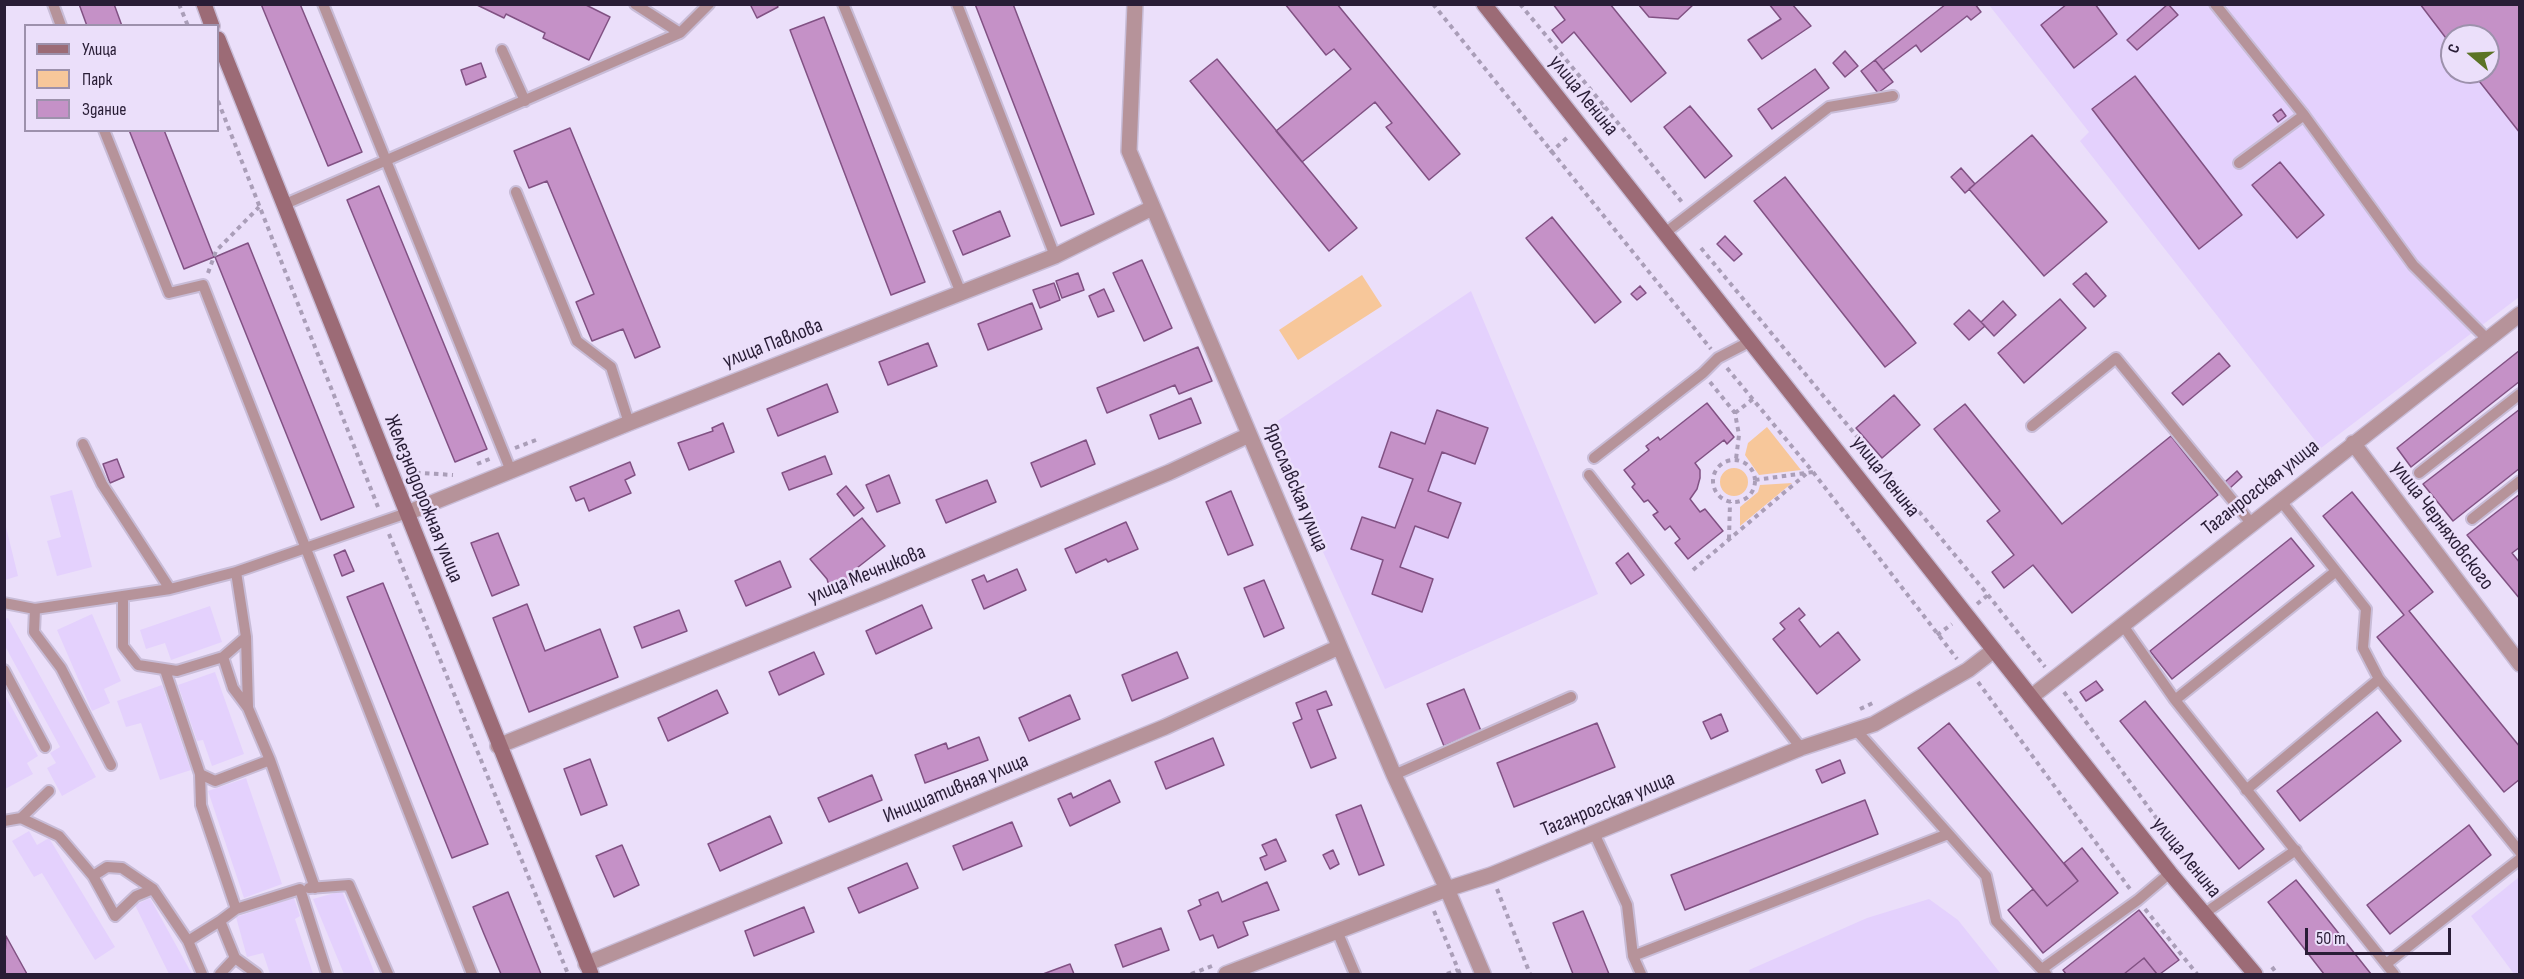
<!DOCTYPE html>
<meta charset="utf-8">
<style>
body{margin:0}
#map{position:relative;width:2524px;height:979px;overflow:hidden;background:#ebdffa;font-family:"Sofia Sans Condensed",sans-serif}
canvas{display:block}
.frame{position:absolute;inset:0;border:6px solid #291d36;pointer-events:none}
.legend{position:absolute;left:24px;top:24px;width:195px;height:108px;box-sizing:border-box;background:#ebdffa;border:2px solid #9d91ac;margin:0;padding:8px 10px;list-style:none;font-size:18px;color:#291d36}
.legend li{display:flex;align-items:center;gap:12px;height:30px}
.legend b{width:30px;border:2px solid #9d91ac}
.north{position:absolute;left:2440px;top:24px;width:60px;height:60px;box-sizing:border-box;background:#ebdffa;border:2px solid #9d91ac;border-radius:50%;rotate:289deg;font-size:16px;font-weight:700;line-height:24px;text-align:center;color:#291d36}
.north::after{content:'';display:block;margin:auto;width:21px;height:27px;background:#5b7325;clip-path:polygon(50% 0,100% 100%,50% 72%,0 100%)}
.scale{position:absolute;left:2305px;top:928px;width:146px;height:27px;box-sizing:border-box;border:3px solid #291d36;border-top:0;padding-left:8px;font-size:18px;line-height:21px;white-space:nowrap;color:#291d36;-webkit-text-stroke:4px #ebdffa;paint-order:stroke}
</style>
<div id="map">
<canvas width="2524" height="979"></canvas>
<div class="frame"></div>
<ul class="legend">
<li><b style="height:8px;background:#9c6b76"></b>Улица</li>
<li><b style="height:16px;background:#f7c79a"></b>Парк</li>
<li><b style="height:16px;background:#c591c7"></b>Здание</li>
</ul>
<div class="north">С</div>
<div class="scale">50 m</div>
</div>
<script>
const context = document.querySelector('canvas').getContext('2d');
context.lineJoin = 'round';
function fillPath(path, color) {
  context.fillStyle = color;
  context.fill(path, 'evenodd');
}
function shape(rows) {
  const path = new Path2D();
  for (const r of rows) {
    if (r.length === 3) {
      path.moveTo(r[0] + r[2], r[1]);
      path.arc(r[0], r[1], r[2], 0, 2 * Math.PI);
      continue;
    }
    path.moveTo(r[0], r[1]);
    for (let i = 2; i < r.length; i += 2) path.lineTo(r[i], r[i + 1]);
  }
  return path;
}
function strokePath(path, color, width, dash) {
  context.strokeStyle = color;
  context.lineWidth = width;
  context.lineCap = dash ? 'butt' : 'round';
  context.setLineDash(dash || []);
  context.stroke(path);
}
function drawText(font, color, halo, rows, align = 'center') {
  context.font = font + ' "Sofia Sans Condensed",sans-serif';
  context.lineWidth = 5;
  context.setLineDash([]);
  context.textBaseline = 'middle';
  context.strokeStyle = halo;
  context.fillStyle = color;
  for (const [text, x, y, turn = 0] of rows) {
    context.save();
    context.translate(x, y);
    context.rotate((+turn || 0) * Math.PI / 180);
    context.textAlign = isNaN(turn) ? turn : align;
    if (halo) context.strokeText(text, 0, 0);
    context.fillText(text, 0, 0);
    context.restore();
  }
}
fillPath(shape([
 [1989,5,2519,5,2519,297,2321,448,2080,141,2089,132],
 [2452,36,2488,36,2488,72,2452,72],
 [1471,291,1598,594,1385,689,1267,428],
 [72,490,92,567,57,576,47,541,61,537,50,496],
 [5,523,18,576,5,580,4,580],
 [210,606,222,642,171,660,165,643,146,649,140,630],
 [92,614,121,681,104,689,110,703,92,711,57,630],
 [8,618,96,777,62,796,47,768,56,763,50,753,60,747,5,646,5,619],
 [215,672,244,754,212,766,203,740,197,741,178,685],
 [162,685,191,770,160,780,141,723,126,727,117,701],
 [5,695,38,756,27,763,33,774,5,789],
 [246,778,282,884,244,898,208,791],
 [29,831,37,845,49,838,115,947,95,960,42,873,34,877,12,841],
 [2519,877,2519,974,2514,974,2471,916],
 [342,891,375,974,344,974,313,899],
 [150,898,192,974,169,974,135,905],
 [294,898,300,916,295,919,313,974,270,974,263,953,247,957,236,917],
 [1929,899,1958,920,2001,974,1750,974,1749,970,1867,918]
]), '#e4d1fd');
fillPath(shape([
 [1362,275,1382,306,1298,360,1279,330],
 [1767,427,1801,470,1759,475,1745,455,1748,443],
 [1734,482,14],
 [1792,483,1740,526,1740,507,1758,492,1760,485]
]), '#f7c79a');
const building = shape([
 [79,4,114,4,122,26,87,26,79,4],
 [261,4,300,4,362,152,328,166,261,4],
 [475,4,584,4,610,17,589,60,543,38,545,33,506,14,504,18,475,4],
 [750,4,776,4,778,7,757,18,750,4],
 [975,4,1013,4,1094,214,1061,226,975,4],
 [1285,4,1337,4,1460,154,1429,180,1386,127,1392,123,1375,102,1302,162,1276,131,1351,69,1334,49,1326,55,1285,4],
 [1553,4,1610,4,1666,73,1631,102,1574,32,1562,43,1552,30,1565,20,1553,4],
 [1638,4,1694,4,1678,19,1649,17,1638,4],
 [1769,4,1792,4,1811,26,1762,59,1748,40,1781,19,1769,4],
 [1946,4,1975,4,1981,12,1971,20,1967,16,1921,52,1916,45,1883,70,1875,60,1946,4],
 [2067,4,2095,4,2117,34,2074,68,2041,25,2067,4],
 [2168,4,2178,15,2137,50,2127,40,2168,4],
 [2420,4,2520,4,2520,133,2472,72,2488,72,2488,36,2452,36,2452,46,2420,4],
 [824,17,925,282,891,295,790,30,824,17],
 [1845,51,1858,66,1845,77,1833,63,1845,51],
 [1217,59,1357,228,1329,251,1190,81,1217,59],
 [1875,60,1893,82,1878,93,1861,71,1875,60],
 [481,63,486,77,466,85,461,70,481,63],
 [1815,69,1829,88,1772,129,1758,109,1815,69],
 [2135,76,2242,215,2199,249,2092,109,2135,76],
 [1690,106,1732,156,1705,178,1664,127,1690,106],
 [2281,109,2286,116,2278,122,2273,115,2281,109],
 [570,128,660,347,635,358,623,329,592,341,576,302,594,294,547,181,529,188,514,151,570,128],
 [129,130,164,130,214,257,184,269,129,130],
 [2032,135,2107,222,2044,276,1969,189,2032,135],
 [2280,162,2324,215,2297,238,2252,185,2280,162],
 [1961,168,1975,184,1965,193,1951,177,1961,168],
 [1785,177,1916,343,1885,367,1754,201,1785,177],
 [379,186,487,449,455,462,347,200,379,186],
 [1000,211,1010,236,963,255,953,231,1000,211],
 [1552,217,1621,302,1595,323,1526,238,1552,217],
 [1725,236,1742,254,1734,261,1717,244,1725,236],
 [248,243,354,507,321,520,215,257,248,243],
 [1142,260,1172,328,1144,341,1113,273,1142,260],
 [1078,273,1084,290,1062,298,1056,281,1078,273],
 [2086,273,2106,296,2094,307,2073,284,2086,273],
 [1054,283,1060,300,1040,308,1033,290,1054,283],
 [1640,286,1646,293,1637,300,1631,294,1640,286],
 [1104,289,1114,311,1098,317,1089,296,1104,289],
 [2060,299,2086,328,2024,383,1998,353,2060,299],
 [2003,301,2016,315,1994,336,1981,322,2003,301],
 [1032,303,1042,329,988,350,978,324,1032,303],
 [1969,310,1985,326,1969,340,1954,324,1969,310],
 [928,343,937,366,888,385,879,362,928,343],
 [1198,347,1212,381,1179,394,1175,385,1107,413,1097,388,1198,347],
 [2520,350,2520,381,2411,467,2397,448,2520,350],
 [2219,353,2230,366,2183,405,2172,393,2219,353],
 [827,384,838,412,778,436,767,409,827,384],
 [1894,395,1920,425,1882,458,1856,428,1894,395],
 [1191,398,1201,423,1159,439,1150,415,1191,398],
 [1707,403,1734,437,1727,444,1724,440,1695,463,1700,470,1700,478,1697,489,1690,499,1700,512,1705,509,1723,531,1688,559,1675,543,1680,539,1670,526,1665,530,1653,515,1658,512,1648,500,1644,502,1632,487,1635,484,1624,470,1649,450,1646,446,1658,437,1660,440,1707,403],
 [1965,404,2062,524,2171,436,2218,495,2072,613,2033,565,2004,588,1992,572,2014,555,1987,521,2000,511,1934,429,1965,404],
 [2520,409,2520,468,2453,521,2423,484,2520,409],
 [1437,410,1488,428,1475,464,1442,452,1428,491,1461,503,1448,538,1415,526,1400,567,1433,579,1422,612,1372,594,1383,560,1351,549,1362,517,1395,528,1413,479,1379,467,1391,432,1425,444,1437,410],
 [723,423,734,452,689,470,678,443,713,431,712,428,723,423],
 [1086,440,1095,464,1041,487,1031,463,1086,440],
 [825,456,832,474,789,490,782,473,825,456],
 [117,459,124,477,110,483,103,464,117,459],
 [630,462,635,475,625,480,631,493,589,511,584,498,576,501,570,487,630,462],
 [2237,471,2242,477,2230,488,2225,482,2237,471],
 [889,475,900,503,877,512,866,485,889,475],
 [987,480,996,502,946,523,936,500,987,480],
 [846,486,864,508,854,516,837,494,846,486],
 [1231,491,1253,545,1228,555,1206,502,1231,491],
 [2352,492,2433,592,2409,611,2520,747,2520,779,2504,792,2377,637,2404,615,2323,516,2352,492],
 [2520,494,2520,547,2512,553,2520,563,2520,599,2467,535,2520,494],
 [862,518,885,546,848,575,852,583,831,592,827,579,810,559,862,518],
 [1126,522,1138,549,1108,562,1106,559,1076,573,1065,549,1126,522],
 [498,533,519,585,492,596,471,543,498,533],
 [2291,538,2314,566,2172,679,2150,651,2291,538],
 [345,550,354,571,342,576,334,555,345,550],
 [1628,553,1644,575,1631,584,1616,563,1628,553],
 [780,561,791,587,746,606,735,581,780,561],
 [1017,569,1026,590,984,609,972,580,984,575,987,582,1017,569],
 [1264,580,1284,628,1264,637,1244,588,1264,580],
 [383,583,488,844,452,858,347,597,383,583],
 [527,604,545,651,600,629,618,677,529,712,493,618,527,604],
 [922,605,932,628,876,654,866,631,922,605],
 [1799,608,1805,615,1799,620,1820,647,1838,632,1860,660,1817,694,1773,639,1785,629,1780,623,1799,608],
 [679,610,687,631,642,648,634,627,679,610],
 [814,652,824,674,779,695,769,672,814,652],
 [1177,652,1188,678,1132,701,1122,675,1177,652],
 [2096,681,2103,690,2086,701,2080,692,2096,681],
 [1464,689,1481,731,1444,746,1427,704,1464,689],
 [717,690,728,713,668,741,658,718,717,690],
 [1326,691,1332,705,1317,710,1336,758,1311,768,1293,723,1302,719,1296,703,1326,691],
 [1070,695,1080,719,1029,741,1019,718,1070,695],
 [2145,701,2264,849,2239,869,2120,721,2145,701],
 [2377,712,2401,741,2300,821,2277,791,2377,712],
 [1721,714,1728,731,1711,739,1703,722,1721,714],
 [1597,723,1615,767,1514,807,1497,763,1597,723],
 [1949,723,2078,881,2047,906,1918,748,1949,723],
 [979,737,988,760,925,783,915,755,946,743,948,749,979,737],
 [1213,738,1224,765,1166,789,1155,762,1213,738],
 [590,759,607,805,581,815,564,769,590,759],
 [1840,760,1845,773,1822,783,1816,770,1840,760],
 [872,775,882,800,829,822,818,798,872,775],
 [1110,780,1120,802,1070,826,1058,799,1071,793,1073,798,1110,780],
 [1865,800,1878,834,1685,910,1671,875,1865,800],
 [1361,805,1384,865,1359,875,1336,815,1361,805],
 [770,816,782,843,720,871,708,844,770,816],
 [1012,822,1022,846,963,870,953,846,1012,822],
 [2469,825,2491,855,2390,934,2367,905,2469,825],
 [1276,839,1286,861,1265,870,1260,858,1267,855,1262,845,1276,839],
 [622,845,639,885,614,897,596,856,622,845],
 [2082,848,2118,893,2043,953,2008,910,2033,889,2047,906,2078,881,2064,863,2082,848],
 [1333,850,1339,864,1330,869,1323,855,1333,850],
 [907,863,918,888,859,913,848,888,907,863],
 [2296,880,2313,901,2371,974,2324,974,2268,902,2296,880],
 [1267,882,1279,910,1243,922,1248,935,1218,948,1213,935,1200,940,1188,911,1201,905,1199,900,1218,892,1222,902,1267,882],
 [508,892,541,974,501,974,484,934,473,907,508,892],
 [804,907,814,932,754,956,745,931,804,907],
 [2139,910,2179,960,2160,974,2157,974,2144,958,2124,974,2066,974,2063,970,2139,910],
 [1583,911,1593,935,1609,974,1573,974,1553,923,1583,911],
 [1161,928,1169,950,1123,967,1115,945,1161,928],
 [6,936,27,974,4,974,6,936],
 [2144,958,2157,974,2124,974,2144,958],
 [1070,964,1074,974,1043,974,1070,964]
]);
fillPath(building, '#c591c7');
strokePath(building, '#815183', 1.5);
const lane = shape([
 [53,4,61,26],
 [323,4,511,471],
 [843,4,961,293],
 [957,4,1055,256],
 [2215,4,2304,115,2413,265,2487,339],
 [680,33,709,4],
 [502,50,525,101],
 [104,130,169,293,203,285,472,974],
 [2239,163,2304,115],
 [516,192,577,341,611,367,629,423],
 [283,205,680,33,635,4],
 [1665,233,1829,107,1893,96],
 [2032,426,2116,358,2251,523],
 [83,444,102,484,170,589],
 [1594,458,1703,373,1718,358,1751,341],
 [2419,473,2520,394],
 [1589,475,1801,748],
 [2280,500,2366,609,2363,648,2379,679,2520,852],
 [2472,519,2520,481],
 [123,598,123,646,138,665,177,671,223,657,246,637,236,572],
 [4,603,35,609,170,589,236,572,407,513],
 [35,609,34,632,61,668,111,765],
 [2122,624,2175,700,2394,974],
 [246,637,248,707],
 [223,657,233,688,248,708,270,760,315,888],
 [4,670,45,747],
 [165,670,200,774,215,781,270,760],
 [2175,700,2335,572],
 [1856,730,1986,876,1996,921,2046,974],
 [200,774,201,805,236,909],
 [1394,775,1571,697],
 [2246,790,2379,679],
 [21,818,49,791],
 [4,821,21,818,59,836,93,876,115,916,136,896,153,889],
 [1594,833,1627,905,1633,956,1641,974],
 [93,876,107,867,122,868,153,889,188,941,202,974],
 [309,888,349,885,388,974],
 [2205,913,2296,850],
 [220,921,236,909,300,889,327,974],
 [1337,931,1355,974],
 [188,941,220,921,235,958,257,974],
 [1633,956,1948,834],
 [2386,964,2520,859],
 [2042,969,2138,900,2170,873],
 [220,974,235,958]
]);
const street = shape([
 [1135,4,1129,151,1394,775,1447,889,1483,974],
 [2353,443,2520,664],
 [407,513,629,423,1055,256,1152,208],
 [2031,697,2520,314],
 [498,746,882,592,1170,472,1249,435],
 [586,964,1165,727,1339,647],
 [1226,974,1447,889,1491,875,1801,748,1874,724,1968,670,1994,650]
]);
const secondary = shape([
 [204,4,212,26],
 [1484,4,2170,873,2255,974],
 [218,39,591,974]
]);
strokePath(lane, '#c8bcd7', 14);
strokePath(street, '#c8bcd7', 18);
strokePath(secondary, '#c8bcd7', 18);
strokePath(shape([
 [179,4,188,26],
 [1433,4,1711,349],
 [1520,4,1605,107,1592,117],
 [218,101,378,507],
 [1605,107,1682,202],
 [1550,153,1570,135],
 [1701,248,1988,595,2045,667],
 [208,273,216,251,259,207],
 [1727,368,1813,472,1957,659],
 [1710,382,1735,413,1739,435,1736,459],
 [1735,413,1753,399],
 [515,448,536,440],
 [1734,481,21],
 [477,464,492,458],
 [407,472,453,475],
 [1755,480,1813,472],
 [389,534,568,974],
 [1729,539,1730,502],
 [1693,570,1806,474],
 [1977,604,1988,595],
 [1937,635,1952,624],
 [1978,682,2130,889],
 [2064,692,2212,894],
 [1860,709,1875,702],
 [1497,889,1530,974],
 [2145,909,2197,974],
 [1434,911,1460,974],
 [2272,967,2277,974],
 [1191,974,1212,966],
 [1447,974,1458,970]
]), '#aa9eb8', 4, [4.5, 4.5]);
strokePath(lane, '#b6939a', 10);
strokePath(street, '#b6939a', 15);
strokePath(secondary, '#9c6b76', 15);
drawText('21px', '#291d36', '#ebdffa', [
 ["улица Ленина",1583,96,51],
 ["улица Павлова",773,344,-21],
 ["улица Ленина",1885,477,52],
 ["Ярославская улица",1295,488,67],
 ["Таганрогская улица",2261,488,-38],
 ["Железнодорожная улица",423,499,68],
 ["улица Черняховского",2442,526,53],
 ["улица Мечникова",867,575,-22],
 ["Инициативная улица",956,789,-22],
 ["Таганрогская улица",1608,805,-22],
 ["улица Ленина",2186,858,51]
]);
</script>
